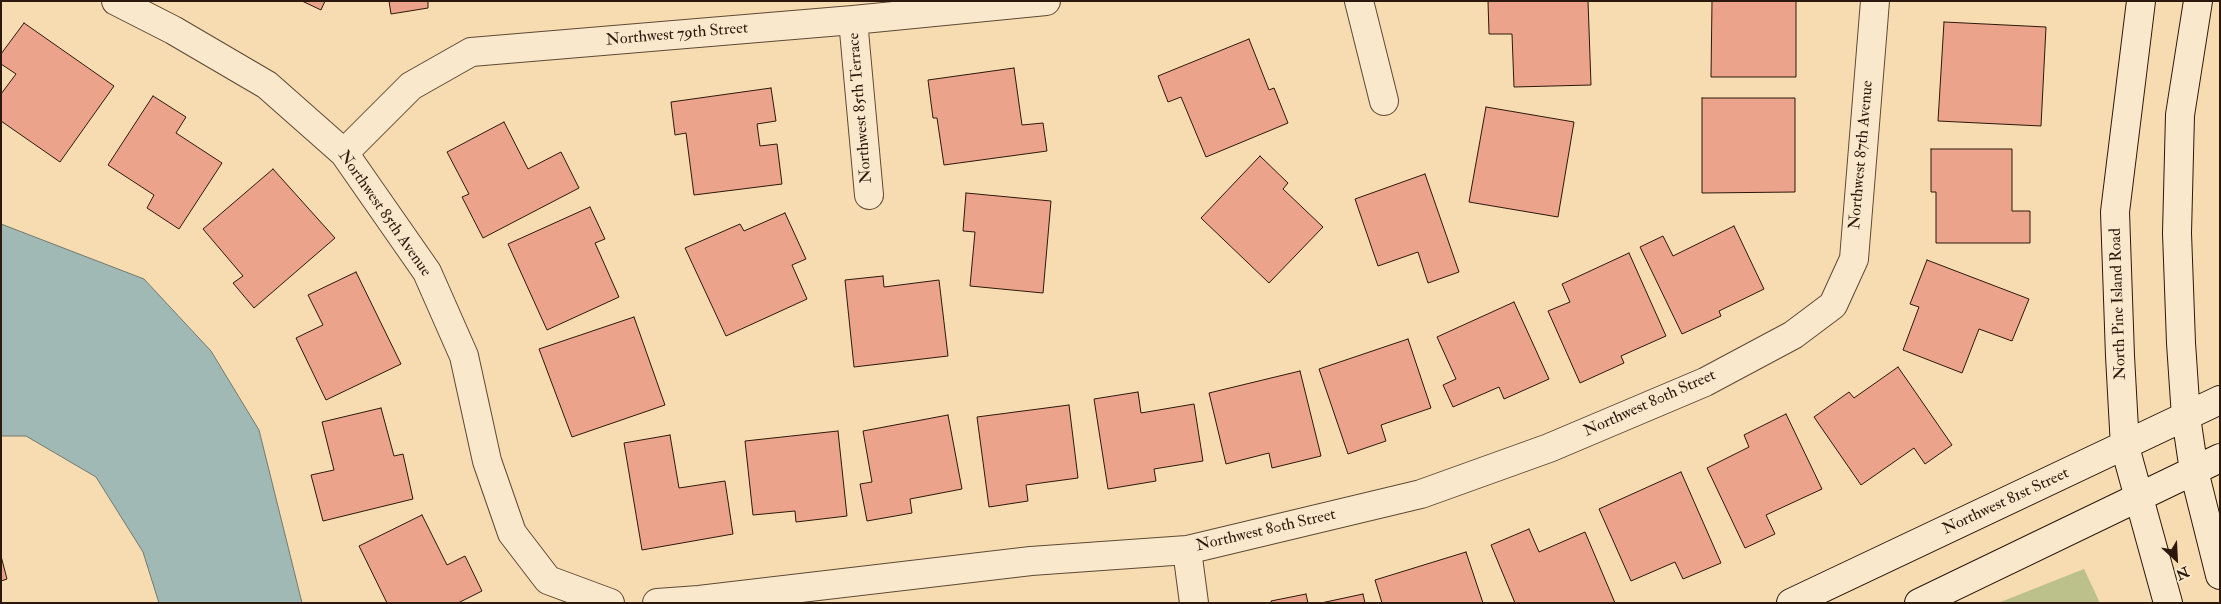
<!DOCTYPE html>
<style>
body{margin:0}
#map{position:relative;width:2221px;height:604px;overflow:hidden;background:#f6dcb0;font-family:"IM FELL Double Pica",serif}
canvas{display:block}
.frame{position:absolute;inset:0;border:2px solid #2c180c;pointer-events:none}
.north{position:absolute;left:2151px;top:534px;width:50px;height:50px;-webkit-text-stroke:4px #f9e8cc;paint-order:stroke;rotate:155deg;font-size:14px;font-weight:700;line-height:20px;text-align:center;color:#2c180c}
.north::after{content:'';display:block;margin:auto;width:18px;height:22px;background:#2c180c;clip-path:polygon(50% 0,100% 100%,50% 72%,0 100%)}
</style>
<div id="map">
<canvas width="2221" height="604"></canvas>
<div class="frame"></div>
<div class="north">N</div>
</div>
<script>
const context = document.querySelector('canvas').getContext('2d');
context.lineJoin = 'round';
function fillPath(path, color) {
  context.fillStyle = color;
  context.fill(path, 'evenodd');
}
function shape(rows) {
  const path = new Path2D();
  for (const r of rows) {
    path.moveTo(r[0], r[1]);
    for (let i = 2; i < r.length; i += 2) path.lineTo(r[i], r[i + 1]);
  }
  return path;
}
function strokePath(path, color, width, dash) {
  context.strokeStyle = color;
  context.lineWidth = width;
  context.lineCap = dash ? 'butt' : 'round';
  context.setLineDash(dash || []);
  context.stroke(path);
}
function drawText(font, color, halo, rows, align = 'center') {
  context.font = font + ' "IM FELL Double Pica",serif';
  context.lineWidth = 4;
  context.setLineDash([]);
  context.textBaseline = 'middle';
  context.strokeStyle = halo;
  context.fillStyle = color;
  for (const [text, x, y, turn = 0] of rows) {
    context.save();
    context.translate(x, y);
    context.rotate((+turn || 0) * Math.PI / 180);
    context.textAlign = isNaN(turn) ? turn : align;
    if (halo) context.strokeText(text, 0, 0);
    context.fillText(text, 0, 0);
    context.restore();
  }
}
fillPath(shape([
 [2084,569,2100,603,1998,603]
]), '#bcc08b');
const water = shape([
 [1,224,144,279,211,351,259,430,302,603,159,603,143,552,96,477,26,436,1,436,1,224]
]);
fillPath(water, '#a0b9b5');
strokePath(water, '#727971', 1);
const building = shape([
 [302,1,325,1,321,10,302,1],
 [389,1,428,1,428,8,391,14,389,1],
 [1488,1,1588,1,1591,85,1514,87,1512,34,1489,34,1488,1],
 [1712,1,1796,1,1796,77,1711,77,1712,1],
 [1944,22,2046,27,2041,126,1938,121,1944,22],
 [24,23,114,86,60,162,1,121,1,94,16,74,1,64,1,54,24,23],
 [1249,39,1269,90,1274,88,1288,123,1206,157,1181,97,1168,102,1158,76,1249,39],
 [1014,68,1022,125,1043,123,1047,151,944,165,937,118,933,118,928,80,1014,68],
 [771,88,776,121,757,124,760,146,777,144,782,184,694,195,686,133,675,135,671,102,771,88],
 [153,96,186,117,176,133,222,163,179,229,147,208,154,195,108,165,153,96],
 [1702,98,1795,98,1795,192,1702,193,1702,98],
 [1486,107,1574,122,1558,217,1469,202,1486,107],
 [504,122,528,169,561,152,579,188,483,238,462,197,469,194,447,152,504,122],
 [1931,149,2012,149,2012,211,2030,211,2030,243,1936,243,1936,192,1931,192,1931,149],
 [1260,156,1288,183,1283,189,1323,227,1269,283,1201,218,1260,156],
 [273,169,335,238,254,308,233,283,243,276,203,229,273,169],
 [1425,174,1459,272,1428,283,1418,252,1378,266,1355,199,1425,174],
 [966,193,1051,201,1043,293,970,286,975,232,963,231,966,193],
 [590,207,605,239,595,243,619,297,547,330,508,244,590,207],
 [785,213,806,259,792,265,807,299,726,336,685,248,740,224,744,231,785,213],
 [1734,226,1764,289,1719,311,1721,316,1682,334,1640,247,1663,236,1673,256,1734,226],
 [1629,253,1666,336,1621,356,1624,363,1580,383,1548,311,1570,302,1562,284,1629,253],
 [1927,260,2029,299,2012,341,1979,329,1962,373,1903,350,1919,307,1910,304,1927,260],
 [356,272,401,364,326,400,296,338,323,325,308,295,356,272],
 [883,276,884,287,939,280,948,356,854,367,845,280,883,276],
 [1514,302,1549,379,1504,399,1499,387,1453,407,1443,385,1456,379,1437,337,1514,302],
 [634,317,665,405,572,437,539,349,634,317],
 [1408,339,1431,408,1381,425,1386,441,1348,454,1319,369,1408,339],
 [1898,367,1952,445,1925,464,1914,448,1861,485,1814,417,1849,392,1854,398,1898,367],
 [1300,371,1321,456,1272,468,1269,453,1226,464,1209,393,1300,371],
 [1138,392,1141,413,1194,404,1203,461,1154,469,1156,481,1108,489,1094,399,1138,392],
 [1069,405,1078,478,1026,485,1028,501,989,507,977,417,1069,405],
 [381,408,394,456,403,454,413,499,323,521,311,475,334,470,322,422,381,408],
 [1786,414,1822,489,1766,515,1775,534,1745,548,1707,468,1749,447,1744,435,1786,414],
 [948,415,962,489,910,499,912,513,867,521,860,484,872,482,863,431,948,415],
 [838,431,847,516,796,522,795,511,753,515,745,441,838,431],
 [670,435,679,488,725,481,733,534,642,550,624,443,670,435],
 [1681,472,1721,563,1683,579,1675,562,1631,581,1599,509,1681,472],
 [422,515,447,565,465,556,482,591,458,603,387,603,359,546,422,515],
 [1529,529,1539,552,1585,532,1615,603,1515,603,1491,545,1529,529],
 [1466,552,1483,603,1382,603,1375,580,1466,552],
 [1,556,7,579,1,581,1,556],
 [1306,594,1308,603,1271,603,1271,601,1306,594],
 [1363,594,1365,603,1321,603,1363,594]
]);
fillPath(building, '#eba38b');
strokePath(building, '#2c180c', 1);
const street = shape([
 [116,1,173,30,267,85,344,153,427,272,464,356,487,461,512,533,548,580,610,603],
 [1359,1,1384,101],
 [853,20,869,195],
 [344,153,411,86,471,52,853,20,1046,1],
 [1187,550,1194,603],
 [657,603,699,600,1031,561,1187,550,1421,494,1549,448,1705,382,1793,335,1833,305,1854,259,1875,1]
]);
const secondary = shape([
 [2141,1,2115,212,2120,356,2125,447,2168,603],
 [2198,1,2180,115,2177,233,2181,343,2186,417,2194,471,2220,575],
 [1791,603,2220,400],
 [1919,603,2220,458]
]);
strokePath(street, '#5e4935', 30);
strokePath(secondary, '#2c180c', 30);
strokePath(street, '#f9e8cc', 28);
strokePath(secondary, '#f9e8cc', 28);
drawText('16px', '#2c180c', '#f9e8cc', [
 ["Northwest 79th Street",677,35,-5],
 ["Northwest 85th Terrace",861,108,-95],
 ["Northwest 87th Avenue",1862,155,-85],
 ["Northwest 85th Avenue",384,214,55],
 ["North Pine Island Road",2119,304,-92],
 ["Northwest 80th Street",1650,404,-24],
 ["Northwest 81st Street",2006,502,-25],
 ["Northwest 80th Street",1266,531,-13]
]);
</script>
